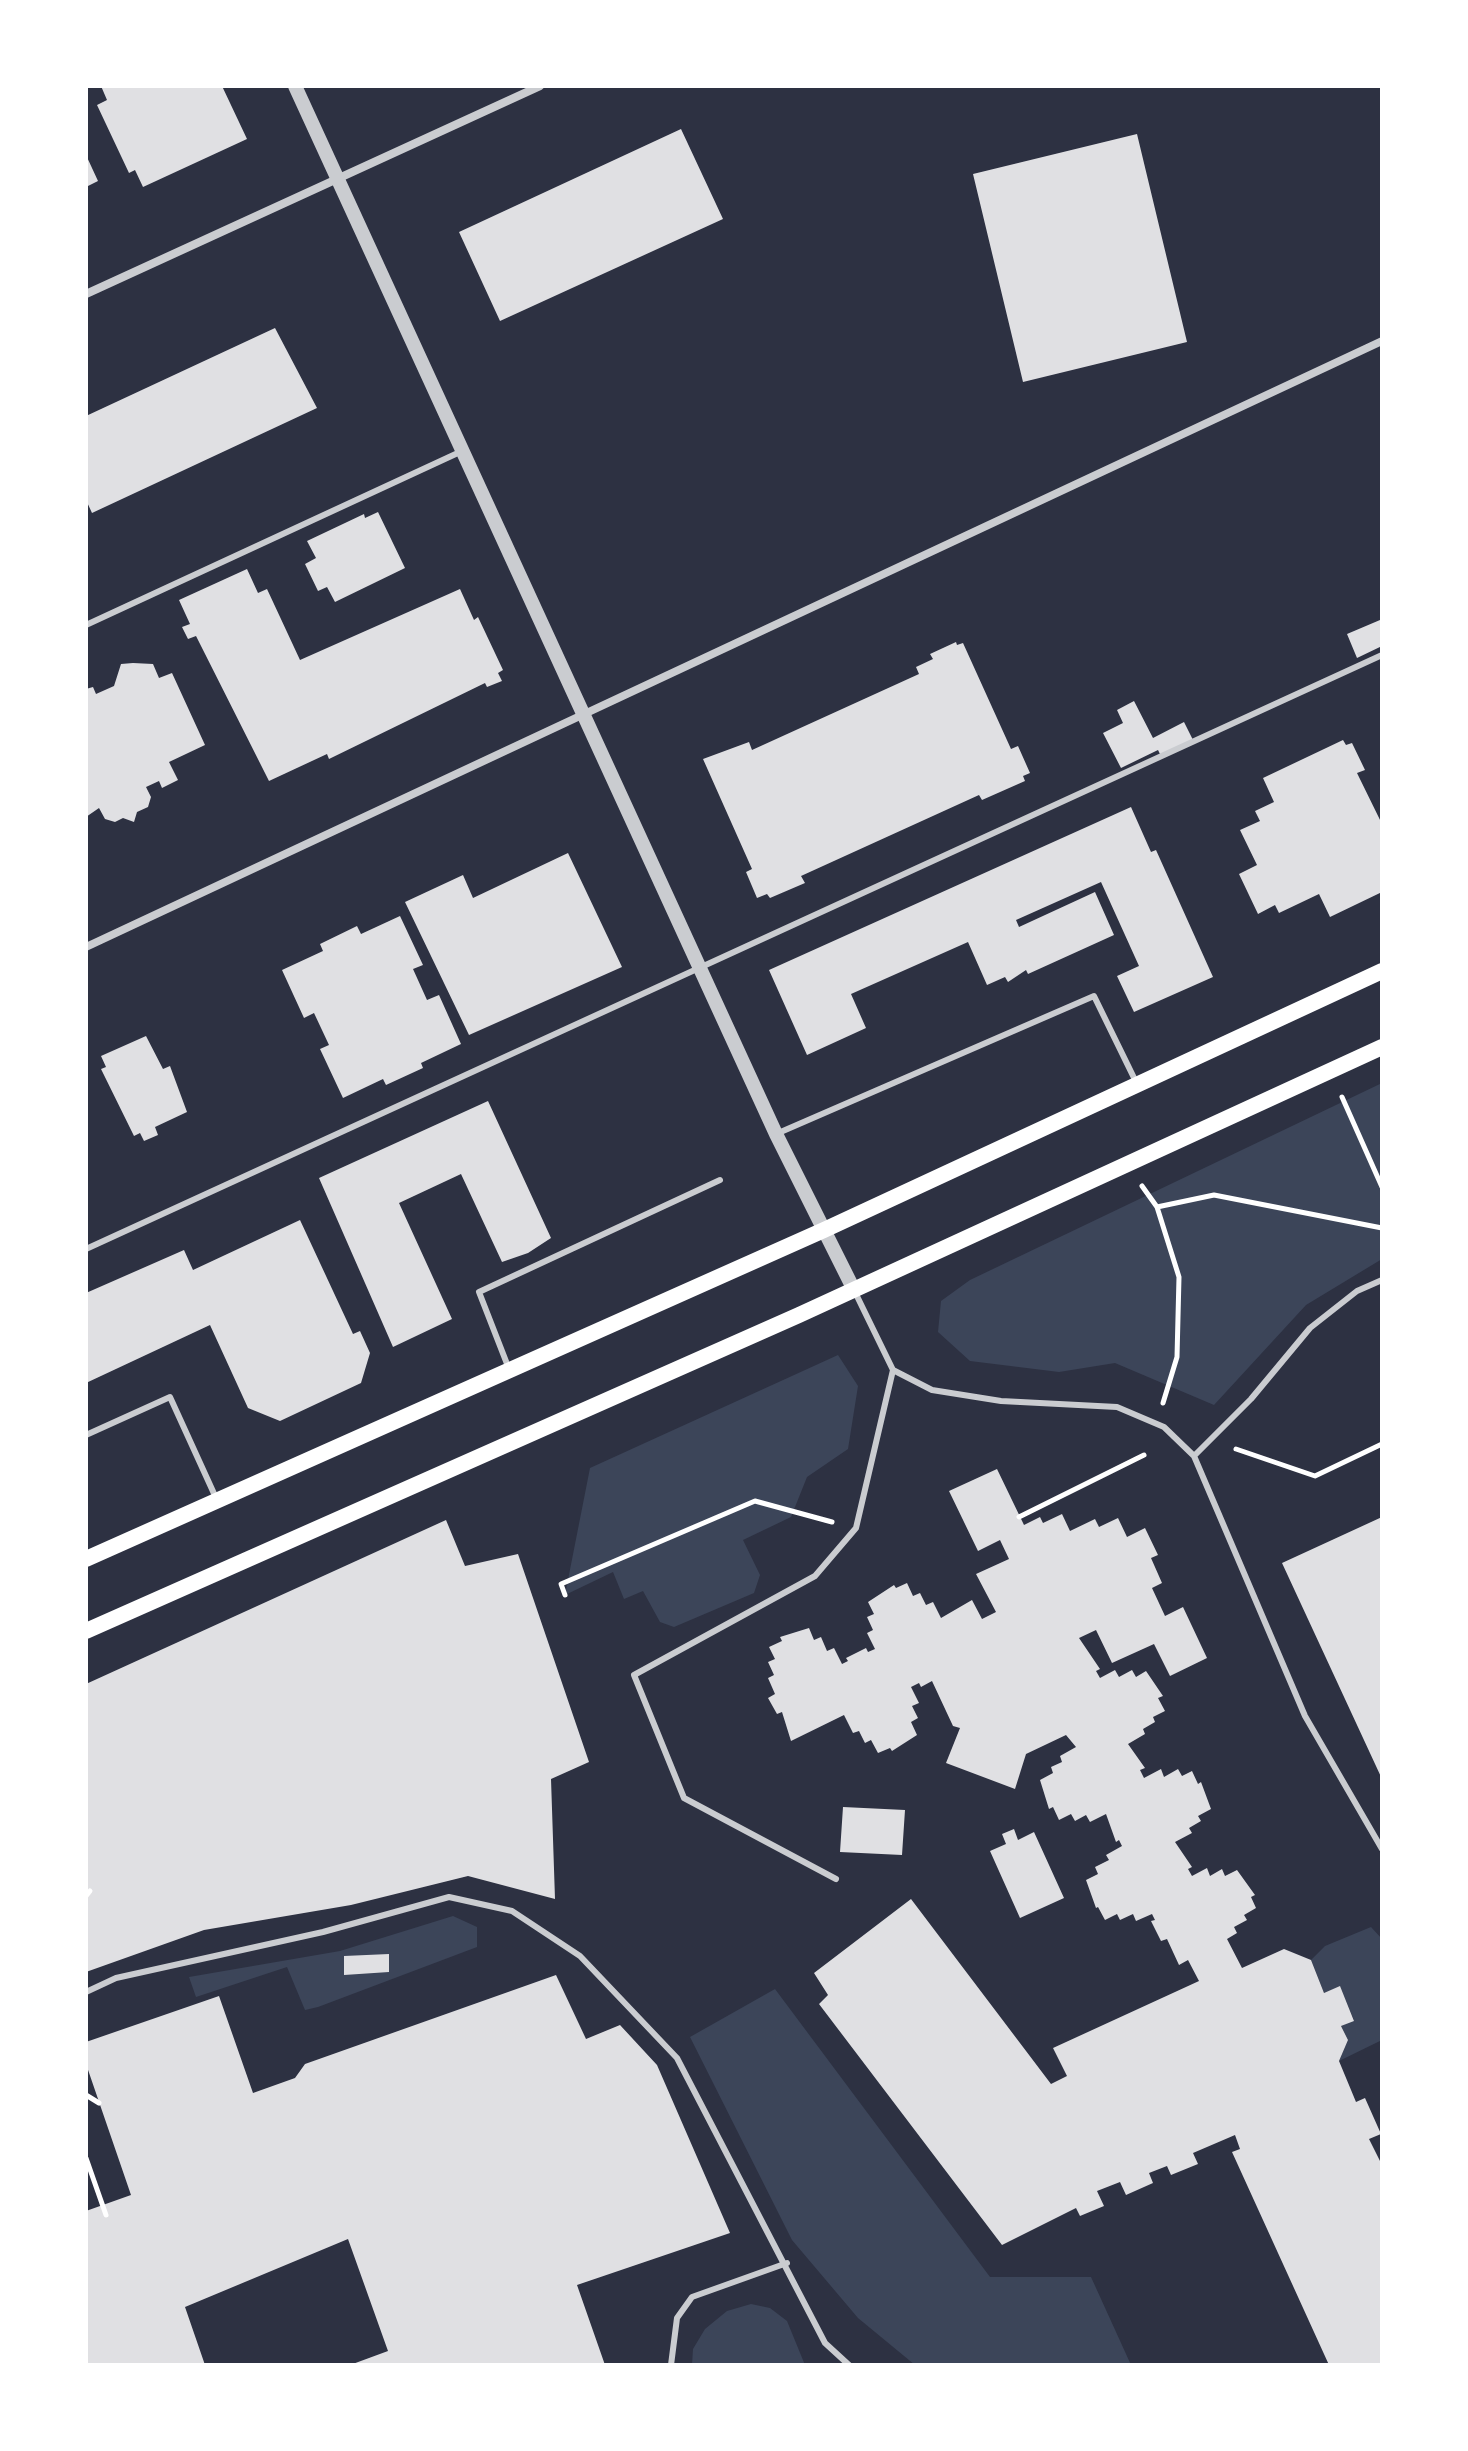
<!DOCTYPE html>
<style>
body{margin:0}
#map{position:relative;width:1468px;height:2451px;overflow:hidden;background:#2d3142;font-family:Cabin,sans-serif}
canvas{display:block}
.frame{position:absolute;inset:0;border:88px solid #fff;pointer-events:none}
</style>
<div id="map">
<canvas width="1468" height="2451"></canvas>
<div class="frame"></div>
</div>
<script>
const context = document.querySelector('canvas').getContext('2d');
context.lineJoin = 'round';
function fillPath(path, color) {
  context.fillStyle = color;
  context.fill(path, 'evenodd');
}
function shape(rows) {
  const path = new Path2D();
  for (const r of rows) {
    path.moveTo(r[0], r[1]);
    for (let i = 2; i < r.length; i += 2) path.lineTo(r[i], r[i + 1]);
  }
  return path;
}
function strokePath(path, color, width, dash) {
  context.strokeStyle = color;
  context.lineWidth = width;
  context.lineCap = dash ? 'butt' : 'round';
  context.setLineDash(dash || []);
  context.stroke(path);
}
fillPath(shape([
 [1382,1083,1382,1259,1306,1305,1214,1405,1115,1363,1059,1372,970,1361,938,1332,941,1301,970,1280],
 [838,1355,858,1386,848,1449,807,1477,791,1517,743,1540,760,1575,754,1593,674,1627,660,1622,643,1591,624,1599,613,1572,565,1595,590,1468],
 [453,1916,477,1927,477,1947,318,2007,305,2010,287,1967,196,1997,189,1977,340,1951],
 [1371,1927,1382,1939,1382,2040,1339,2061,1348,2040,1341,2026,1354,2020,1340,1987,1324,1993,1311,1960,1325,1946],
 [775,1989,990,2277,1091,2277,1131,2365,915,2365,858,2318,792,2240,690,2037],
 [751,2304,770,2308,787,2321,805,2365,692,2365,693,2349,705,2329,727,2311]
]), '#3c4559');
fillPath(shape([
 [101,86,222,86,247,139,143,187,135,170,129,173,97,105,107,100],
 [681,129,723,219,500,321,459,232],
 [1137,134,1187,342,1023,382,973,174],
 [86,155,98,181,86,187],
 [275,328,317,408,92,513,86,500,86,416],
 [378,512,405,568,335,602,327,587,318,591,305,564,316,558,307,541,364,514,365,518],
 [247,569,258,593,267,589,300,660,460,589,474,620,478,617,503,670,498,673,502,681,487,687,485,683,329,759,327,754,269,781,196,636,188,639,182,627,190,624,179,600],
 [1380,620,1382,646,1357,658,1347,634],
 [956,642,957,645,963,643,1011,749,1018,746,1030,773,1023,776,1025,781,982,800,979,795,801,876,805,883,770,898,767,894,757,898,746,872,752,869,703,759,749,742,752,750,919,674,916,667,933,659,930,654],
 [133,663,153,664,159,678,172,673,205,745,169,762,178,780,162,788,159,781,146,787,151,797,148,807,137,812,134,822,123,818,115,822,105,819,99,808,86,817,86,689,93,687,96,694,114,686,121,664],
 [1134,701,1153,738,1184,722,1193,740,1161,756,1158,750,1121,768,1103,733,1123,723,1117,710],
 [1343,740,1346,745,1352,743,1365,770,1357,773,1382,824,1382,892,1330,917,1319,894,1279,913,1275,905,1258,914,1239,874,1257,865,1240,830,1260,821,1255,811,1274,802,1263,778],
 [1131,807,1151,852,1156,850,1213,977,1134,1012,1117,976,1139,966,1101,882,1016,920,1019,927,1095,892,1114,935,1028,974,1026,970,1008,982,1005,977,987,985,968,942,851,994,866,1028,807,1055,769,970],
 [568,853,622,967,469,1035,405,902,463,875,473,898],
 [400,916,423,965,413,969,427,1000,439,995,461,1044,421,1063,423,1068,386,1085,383,1079,343,1098,320,1049,329,1045,314,1013,304,1018,282,970,323,951,320,944,357,926,361,934],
 [146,1036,163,1069,170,1066,187,1112,155,1127,158,1135,144,1141,140,1133,134,1136,101,1069,106,1067,101,1056],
 [488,1101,551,1238,528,1253,502,1262,461,1174,399,1203,452,1319,393,1347,319,1178],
 [300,1220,353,1334,360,1331,370,1353,361,1383,280,1421,248,1408,210,1325,86,1383,86,1293,184,1250,193,1270],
 [997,1469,1024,1525,1040,1517,1043,1523,1062,1514,1070,1531,1095,1519,1099,1527,1118,1518,1127,1537,1145,1528,1158,1555,1151,1558,1162,1583,1152,1588,1165,1616,1183,1607,1207,1658,1170,1676,1154,1644,1112,1663,1096,1630,1079,1638,1100,1669,1096,1671,1100,1678,1115,1670,1119,1677,1132,1670,1136,1677,1146,1671,1163,1696,1158,1698,1165,1711,1153,1717,1155,1722,1143,1729,1145,1734,1128,1744,1145,1768,1140,1770,1144,1778,1161,1769,1164,1777,1178,1769,1182,1776,1192,1771,1198,1784,1201,1782,1211,1809,1198,1816,1201,1821,1189,1828,1192,1833,1175,1842,1192,1867,1188,1869,1192,1876,1207,1868,1210,1876,1222,1869,1225,1876,1237,1870,1255,1895,1251,1897,1256,1908,1244,1915,1247,1920,1234,1927,1237,1933,1227,1939,1242,1968,1284,1949,1311,1960,1324,1993,1340,1986,1354,2021,1341,2026,1348,2040,1339,2061,1356,2102,1365,2098,1381,2134,1369,2139,1382,2165,1382,2365,1329,2365,1232,2152,1240,2149,1235,2135,1193,2153,1198,2164,1171,2175,1167,2166,1149,2173,1153,2183,1126,2195,1120,2182,1097,2191,1104,2206,1080,2216,1076,2208,1002,2245,819,2004,828,1995,814,1973,911,1899,1051,2084,1067,2076,1053,2048,1199,1981,1188,1960,1179,1965,1167,1939,1161,1941,1151,1921,1155,1920,1152,1914,1136,1921,1133,1914,1120,1920,1117,1914,1105,1920,1098,1907,1096,1908,1086,1880,1098,1874,1095,1867,1109,1860,1106,1855,1122,1846,1119,1840,1116,1842,1106,1814,1090,1822,1086,1815,1075,1821,1071,1814,1059,1820,1053,1807,1049,1809,1040,1780,1053,1773,1051,1767,1062,1762,1060,1756,1076,1747,1066,1735,1026,1754,1015,1789,946,1763,960,1728,953,1726,932,1681,921,1687,919,1683,911,1687,919,1703,912,1706,918,1718,911,1722,917,1735,892,1751,890,1748,878,1753,871,1740,865,1743,859,1731,853,1733,844,1715,791,1741,782,1712,777,1714,768,1698,775,1694,768,1678,774,1675,768,1662,775,1659,769,1647,782,1641,780,1637,809,1628,814,1640,821,1637,827,1651,834,1648,842,1664,848,1661,846,1658,866,1648,868,1652,875,1649,867,1633,873,1630,867,1617,874,1614,868,1602,894,1585,896,1588,907,1583,913,1596,920,1593,926,1605,933,1602,941,1618,972,1600,982,1619,996,1612,976,1574,1009,1559,1000,1540,978,1551,949,1491],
 [1382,1517,1382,1779,1282,1563],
 [446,1520,465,1566,518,1554,589,1762,551,1779,555,1899,468,1876,351,1905,204,1930,86,1972,86,1684],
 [843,1807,905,1810,902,1855,840,1852],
 [1014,1829,1018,1840,1034,1832,1064,1898,1020,1918,990,1851,1006,1844,1002,1834],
 [389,1954,389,1972,344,1975,344,1956],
 [556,1975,586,2039,620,2025,657,2065,730,2233,577,2285,605,2365,350,2365,388,2351,348,2239,185,2307,205,2365,86,2365,86,2211,131,2195,86,2064,86,2042,219,1996,253,2093,295,2078,305,2064]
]), '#e0e0e3');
strokePath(shape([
 [1342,1097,1382,1187],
 [1142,1186,1157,1207,1214,1195,1382,1228],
 [1157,1207,1179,1277,1177,1357,1163,1403],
 [1236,1449,1315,1476,1382,1444],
 [1019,1517,1144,1455],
 [565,1595,561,1584,755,1501,832,1522],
 [86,1896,90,1891],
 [86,2095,99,2103],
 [86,2158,106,2215]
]), '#fff', 5);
strokePath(shape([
 [86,625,460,452],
 [776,1134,1094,996,1137,1084],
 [86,1249,1382,655],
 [854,1290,893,1370,932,1390,1001,1401,1117,1407,1164,1427,1194,1456,1305,1716,1382,1849],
 [509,1369,479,1292,720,1180],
 [86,1435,170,1397,216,1498],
 [1194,1456,1251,1399,1310,1328,1357,1291,1382,1280],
 [836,1879,684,1798,634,1675,815,1576,856,1528,893,1370],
 [86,1992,116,1978,323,1932,449,1897,512,1911,580,1956,677,2058,825,2343,849,2365],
 [671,2365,677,2318,692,2297,787,2263]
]), '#caccd0', 6);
strokePath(shape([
 [86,294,540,86],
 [86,947,1382,341]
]), '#caccd0', 8);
strokePath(shape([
 [295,86,776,1134,854,1290]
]), '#caccd0', 14);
strokePath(shape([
 [86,1559,824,1230,1382,971],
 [86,1631,799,1315,1382,1047]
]), '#fff', 16);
</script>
